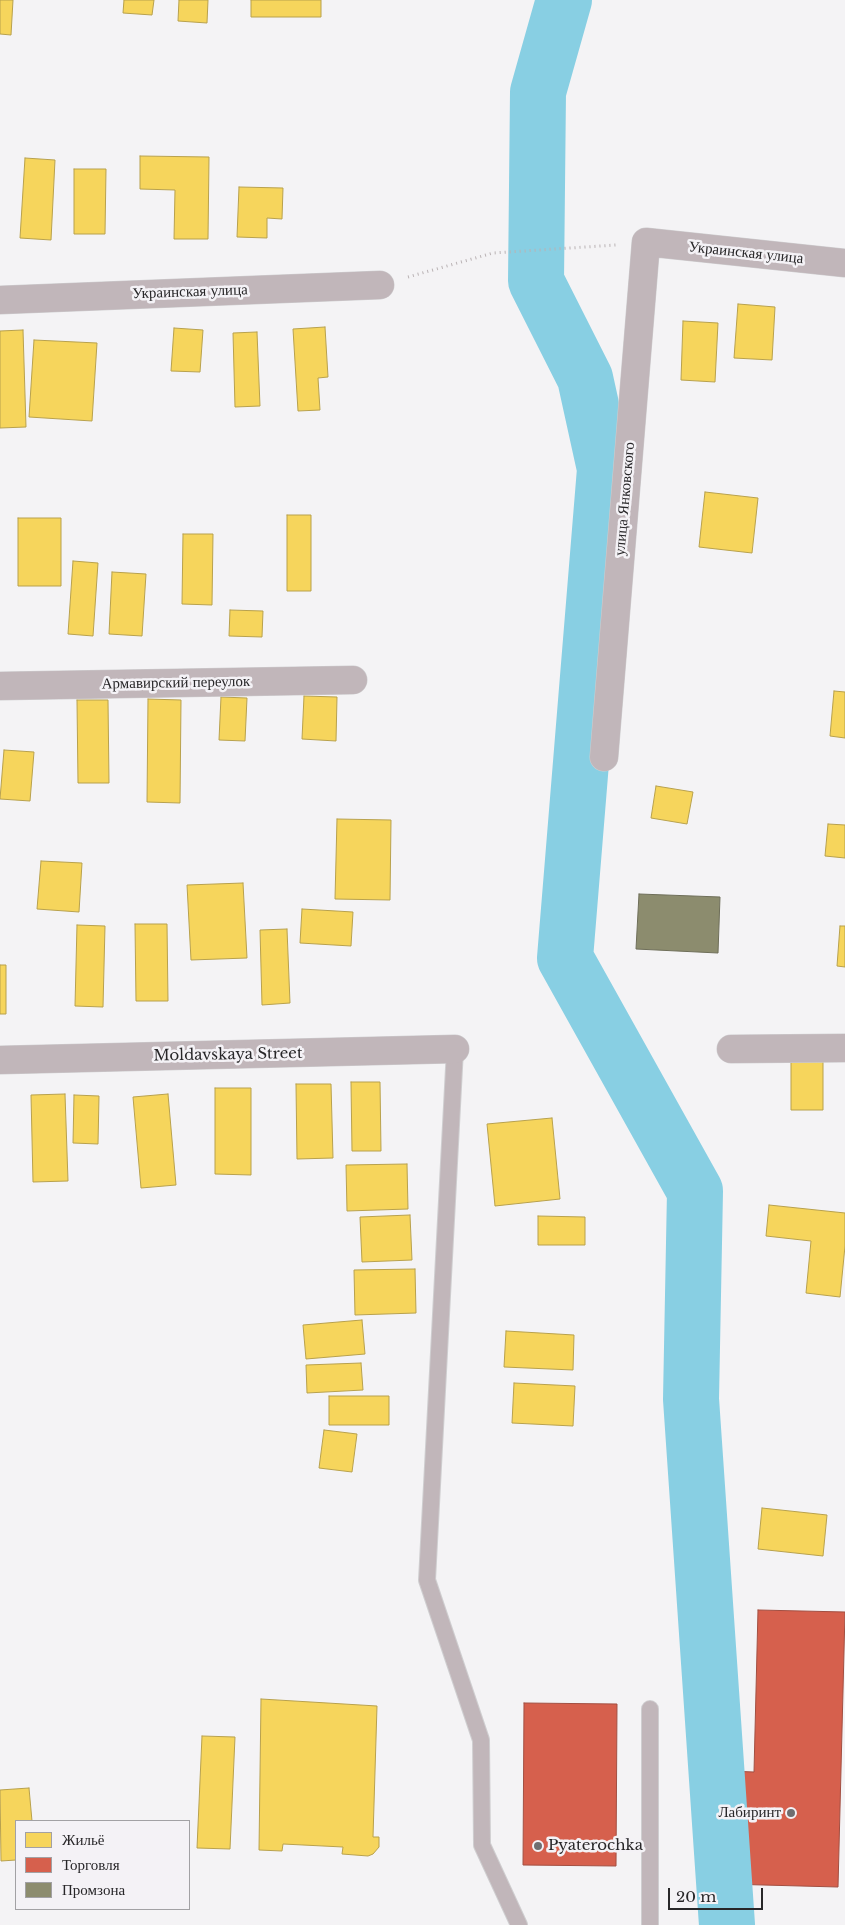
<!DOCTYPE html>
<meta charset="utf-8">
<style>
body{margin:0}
#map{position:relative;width:845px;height:1925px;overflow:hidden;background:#f4f3f5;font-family:"Libre Baskerville",serif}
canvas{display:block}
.legend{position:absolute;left:15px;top:1820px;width:175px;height:90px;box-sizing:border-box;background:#f4f2f6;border:1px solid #a2a1a4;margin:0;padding:6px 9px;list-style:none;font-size:15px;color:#282729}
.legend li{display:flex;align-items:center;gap:10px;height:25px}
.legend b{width:25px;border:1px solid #a2a1a4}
.scale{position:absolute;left:668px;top:1888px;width:95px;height:22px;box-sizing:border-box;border:2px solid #282729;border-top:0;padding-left:6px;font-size:15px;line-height:18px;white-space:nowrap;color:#282729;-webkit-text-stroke:4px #f4f2f6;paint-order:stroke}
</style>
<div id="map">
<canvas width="845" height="1925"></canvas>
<ul class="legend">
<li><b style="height:14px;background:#f6d55c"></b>Жильё</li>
<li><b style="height:14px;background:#d6604d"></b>Торговля</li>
<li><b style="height:14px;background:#8c8c6e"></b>Промзона</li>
</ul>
<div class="scale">20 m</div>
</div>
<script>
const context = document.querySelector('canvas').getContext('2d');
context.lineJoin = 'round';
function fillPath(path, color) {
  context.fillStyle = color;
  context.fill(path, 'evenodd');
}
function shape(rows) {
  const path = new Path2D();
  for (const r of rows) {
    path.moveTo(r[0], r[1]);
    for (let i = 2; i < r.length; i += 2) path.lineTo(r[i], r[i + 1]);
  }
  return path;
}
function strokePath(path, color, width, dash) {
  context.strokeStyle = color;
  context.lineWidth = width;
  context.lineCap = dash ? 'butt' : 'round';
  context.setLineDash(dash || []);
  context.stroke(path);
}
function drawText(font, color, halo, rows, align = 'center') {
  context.font = font + ' "Libre Baskerville",serif';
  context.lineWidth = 5;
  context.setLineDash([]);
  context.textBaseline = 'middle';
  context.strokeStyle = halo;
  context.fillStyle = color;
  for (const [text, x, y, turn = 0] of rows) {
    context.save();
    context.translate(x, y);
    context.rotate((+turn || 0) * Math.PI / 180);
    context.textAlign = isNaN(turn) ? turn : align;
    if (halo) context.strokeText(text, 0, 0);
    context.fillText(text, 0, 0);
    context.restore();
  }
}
const homes = shape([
 [0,0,13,0,11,35,0,34,0,0],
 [124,0,154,0,152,15,123,13,124,0],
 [179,0,208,0,207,23,178,21,179,0],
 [251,0,321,0,321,17,251,17,251,0],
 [140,156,209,157,208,239,174,239,175,190,140,189,140,156],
 [25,158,55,160,51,240,20,238,25,158],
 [74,169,106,169,105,234,74,234,74,169],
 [239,187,283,188,282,219,267,218,267,238,237,237,239,187],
 [738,304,775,307,772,360,734,358,738,304],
 [683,321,718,323,715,382,681,380,683,321],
 [325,327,328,377,318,378,320,410,298,411,293,329,325,327],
 [174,328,203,330,200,372,171,371,174,328],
 [23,330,26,427,0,428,0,331,23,330],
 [257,332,260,406,235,407,233,333,257,332],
 [34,340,97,343,92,421,29,417,34,340],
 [705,492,758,498,752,553,699,547,705,492],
 [287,515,311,515,311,591,287,591,287,515],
 [18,518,61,518,61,586,18,586,18,518],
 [183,534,213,534,212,605,182,604,183,534],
 [73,561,98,563,93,636,68,634,73,561],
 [112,572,146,574,142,636,109,634,112,572],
 [230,610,263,611,262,637,229,636,230,610],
 [834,691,845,692,845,738,830,736,834,691],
 [304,696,337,697,336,741,302,739,304,696],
 [221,697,247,698,245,741,219,740,221,697],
 [148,699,181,700,180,803,147,802,148,699],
 [77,700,108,700,109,783,78,783,77,700],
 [4,750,34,752,30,801,0,799,4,750],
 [656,786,693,792,687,824,651,818,656,786],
 [337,819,391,820,390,900,335,899,337,819],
 [828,824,845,825,845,858,825,856,828,824],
 [41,861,82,863,79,912,37,909,41,861],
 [243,883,247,958,191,960,187,885,243,883],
 [302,909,353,912,351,946,300,943,302,909],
 [135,924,167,924,168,1001,136,1001,135,924],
 [77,925,105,926,103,1007,75,1006,77,925],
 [840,926,845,926,845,967,837,966,840,926],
 [287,929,290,1003,262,1005,260,930,287,929],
 [0,965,6,965,6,1014,0,1014,0,965],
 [791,1057,823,1057,823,1110,791,1110,791,1057],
 [351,1082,380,1082,381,1151,352,1151,351,1082],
 [296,1084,331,1084,333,1158,297,1159,296,1084],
 [215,1088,251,1088,251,1175,215,1174,215,1088],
 [65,1094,68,1181,33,1182,31,1095,65,1094],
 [168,1094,176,1185,141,1188,133,1097,168,1094],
 [74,1095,99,1096,98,1144,73,1143,74,1095],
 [552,1118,560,1199,495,1206,487,1124,552,1118],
 [407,1164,408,1209,347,1211,346,1165,407,1164],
 [769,1205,845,1213,845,1246,840,1297,806,1293,811,1241,766,1236,769,1205],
 [410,1215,412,1260,362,1262,360,1217,410,1215],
 [538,1216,585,1217,585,1245,538,1245,538,1216],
 [415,1269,416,1313,355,1315,354,1270,415,1269],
 [362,1320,365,1354,306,1359,303,1325,362,1320],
 [506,1331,574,1335,573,1370,504,1367,506,1331],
 [361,1363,363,1390,307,1393,306,1365,361,1363],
 [514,1383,575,1386,573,1426,512,1423,514,1383],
 [329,1396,389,1396,389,1425,329,1425,329,1396],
 [324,1430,357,1434,352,1472,319,1468,324,1430],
 [762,1508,827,1515,823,1556,758,1549,762,1508],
 [261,1699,377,1706,373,1837,379,1837,379,1847,373,1854,368,1856,342,1854,343,1847,283,1844,282,1851,259,1850,261,1699],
 [202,1736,235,1737,230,1849,197,1848,202,1736],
 [29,1788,32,1821,16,1821,16,1860,1,1861,0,1790,29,1788]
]);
fillPath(homes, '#f6d55c');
strokePath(homes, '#b8a14d', 1);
const shops = shape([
 [758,1610,845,1612,838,1887,726,1884,729,1771,754,1772,758,1610],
 [524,1703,617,1704,616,1866,523,1865,524,1703]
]);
fillPath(shops, '#d6604d');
strokePath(shops, '#a24f42', 1);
const industry = shape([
 [639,894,720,897,718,953,636,949,639,894]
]);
fillPath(industry, '#8c8c6e');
strokePath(industry, '#6e6e59', 1);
strokePath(shape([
 [564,0,538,92,536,281,585,378,605,469,565,958,695,1191,691,1399,727,1925]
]), '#88cfe3', 56);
const lane = shape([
 [455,1049,427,1580,481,1740,482,1845,519,1925],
 [650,1925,650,1709]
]);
const street = shape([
 [0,300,380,285],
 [0,686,353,680],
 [604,757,646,242,845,263],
 [731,1049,845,1048],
 [0,1060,455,1049]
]);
strokePath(lane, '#cfced0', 18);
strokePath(street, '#cfced0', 29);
strokePath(shape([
 [408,277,493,253,616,245]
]), '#b9b2b4', 3, [1, 4]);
strokePath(lane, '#c1b6ba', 16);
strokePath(street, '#c1b6ba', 28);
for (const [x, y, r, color] of [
 [791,1813,5,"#6f6e70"],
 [538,1846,5,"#6f6e70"]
]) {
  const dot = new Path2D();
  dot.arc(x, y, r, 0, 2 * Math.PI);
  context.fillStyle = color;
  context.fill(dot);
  strokePath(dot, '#f4f2f6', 2);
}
drawText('15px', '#282729', '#f4f2f6', [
 ["Украинская улица",746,253,6],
 ["Украинская улица",190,292,-2],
 ["улица Янковского",625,499,-85],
 ["Армавирский переулок",176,683,-1],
 ["Moldavskaya Street",228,1055,-1]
]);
drawText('15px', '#282729', '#f4f2f6', [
 ["Лабиринт",781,1813],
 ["Pyaterochka",548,1846,"left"]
], 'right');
</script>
